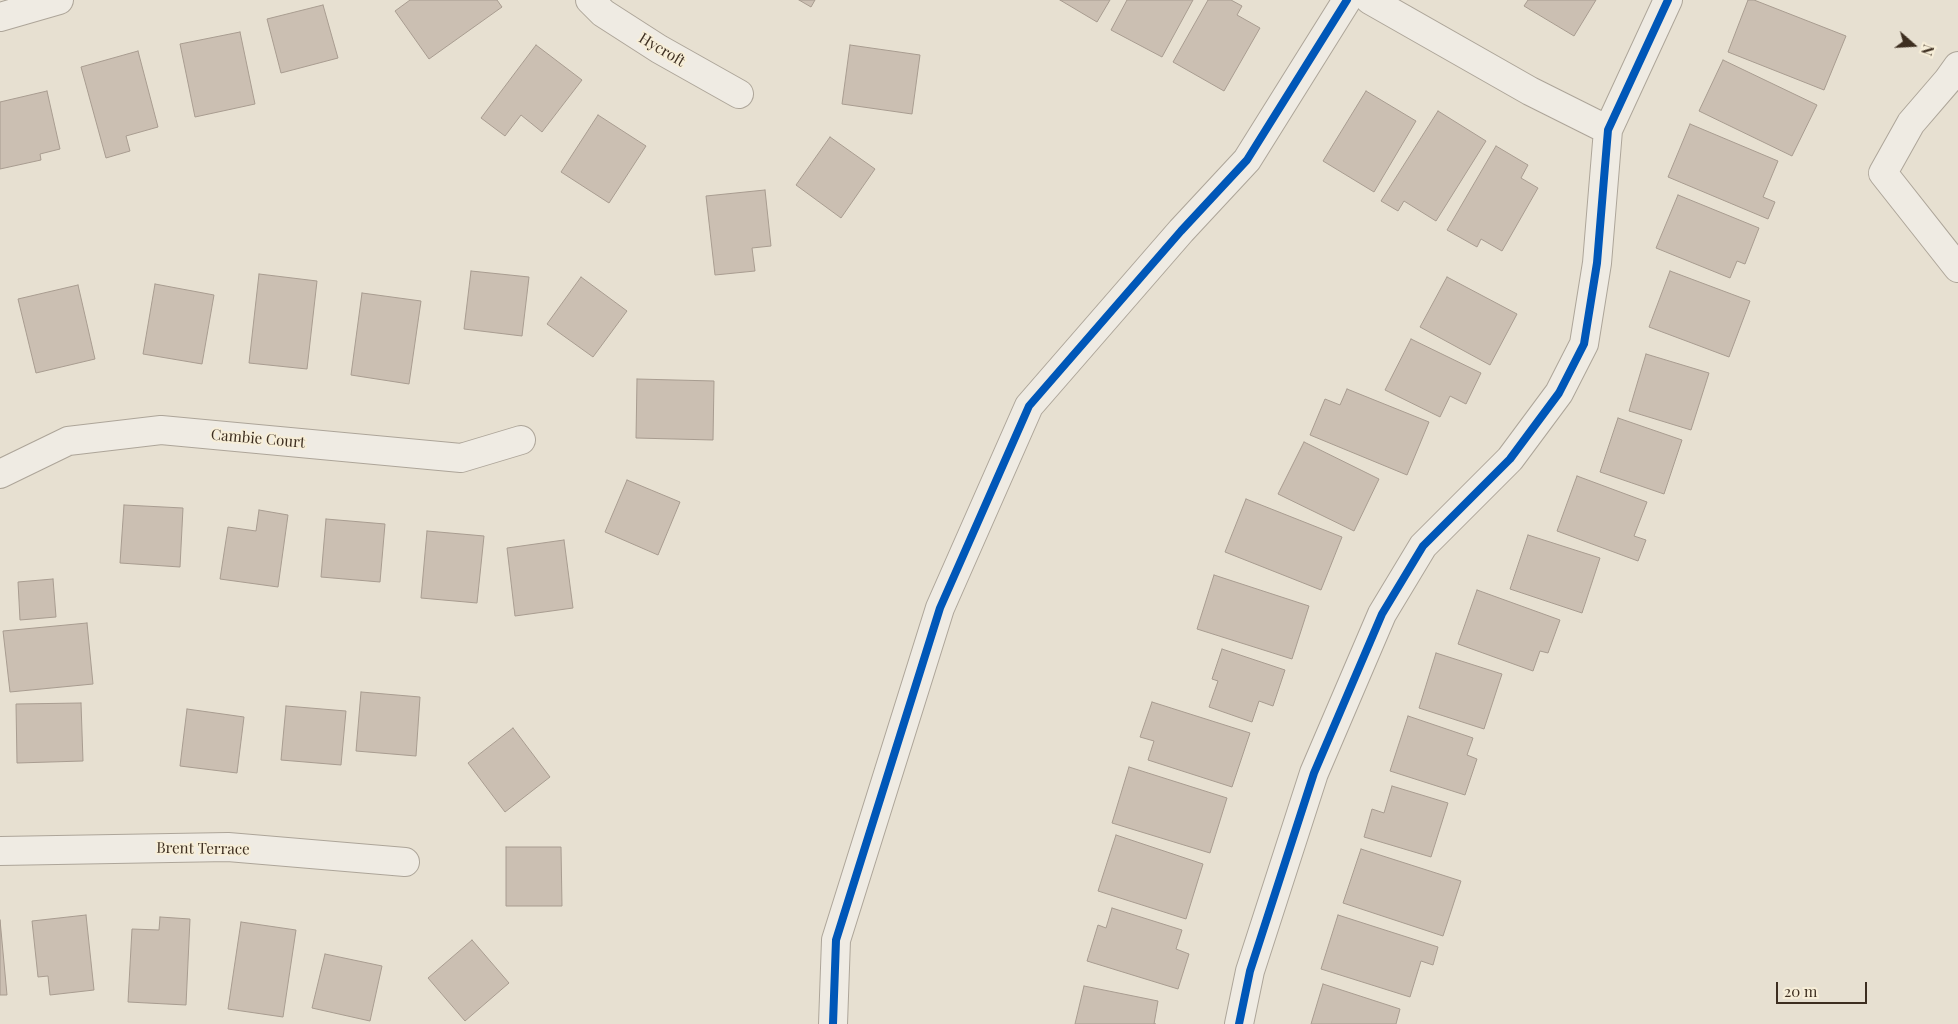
<!DOCTYPE html>
<style>
body{margin:0}
#map{position:relative;width:1958px;height:1024px;overflow:hidden;background:#e7e0d1;font-family:"Playfair Display",serif}
canvas{display:block}
.north{position:absolute;left:1888px;top:20px;width:50px;height:50px;-webkit-text-stroke:4px #f7eed8;paint-order:stroke;rotate:109deg;font-size:14px;font-weight:700;line-height:20px;text-align:center;color:#3d2e20}
.north::after{content:'';display:block;margin:auto;width:18px;height:22px;background:#3d2e20;clip-path:polygon(50% 0,100% 100%,50% 72%,0 100%)}
.scale{position:absolute;left:1776px;top:982px;width:91px;height:22px;box-sizing:border-box;border:2px solid #3d2e20;border-top:0;padding-left:6px;font-size:15px;line-height:18px;white-space:nowrap;color:#3d2e20;-webkit-text-stroke:4px #f7eed8;paint-order:stroke}
</style>
<div id="map">
<canvas width="1958" height="1024"></canvas>
<div class="north">N</div>
<div class="scale">20 m</div>
</div>
<script>
const context = document.querySelector('canvas').getContext('2d');
context.lineJoin = 'round';
function fillPath(path, color) {
  context.fillStyle = color;
  context.fill(path, 'evenodd');
}
function shape(rows) {
  const path = new Path2D();
  for (const r of rows) {
    path.moveTo(r[0], r[1]);
    for (let i = 2; i < r.length; i += 2) path.lineTo(r[i], r[i + 1]);
  }
  return path;
}
function strokePath(path, color, width, dash) {
  context.strokeStyle = color;
  context.lineWidth = width;
  context.lineCap = dash ? 'butt' : 'round';
  context.setLineDash(dash || []);
  context.stroke(path);
}
function drawText(font, color, halo, rows, align = 'center') {
  context.font = font + ' "Playfair Display",serif';
  context.lineWidth = 4;
  context.setLineDash([]);
  context.textBaseline = 'middle';
  context.strokeStyle = halo;
  context.fillStyle = color;
  for (const [text, x, y, turn = 0] of rows) {
    context.save();
    context.translate(x, y);
    context.rotate((+turn || 0) * Math.PI / 180);
    context.textAlign = isNaN(turn) ? turn : align;
    if (halo) context.strokeText(text, 0, 0);
    context.fillText(text, 0, 0);
    context.restore();
  }
}
const building = shape([
 [410,0,497,0,502,7,429,59,395,11,410,0],
 [799,0,815,0,811,7,799,0],
 [1060,0,1110,0,1097,22,1060,0],
 [1127,0,1193,0,1162,57,1111,30,1127,0],
 [1208,0,1231,0,1242,6,1237,15,1260,28,1224,91,1173,62,1208,0],
 [1528,0,1596,0,1574,36,1524,6,1528,0],
 [1748,0,1754,0,1846,36,1824,90,1728,52,1748,0],
 [323,5,338,58,281,73,267,19,323,5],
 [240,32,255,104,195,117,180,44,240,32],
 [536,45,582,80,542,132,521,115,505,136,481,118,536,45],
 [850,45,920,55,912,114,842,104,850,45],
 [138,51,158,127,126,136,130,151,106,158,81,67,138,51],
 [1723,60,1817,105,1792,156,1699,111,1723,60],
 [47,91,60,149,40,154,41,160,0,169,0,102,47,91],
 [1366,91,1416,121,1374,192,1323,161,1366,91],
 [1438,111,1486,141,1436,221,1404,201,1398,211,1381,201,1438,111],
 [598,115,646,146,609,203,561,172,598,115],
 [1690,124,1778,161,1763,197,1775,202,1768,219,1668,177,1690,124],
 [830,137,875,169,841,218,796,185,830,137],
 [1496,146,1528,165,1521,178,1538,188,1502,251,1481,239,1477,247,1447,230,1496,146],
 [765,190,771,246,752,248,755,271,715,275,706,196,765,190],
 [1678,195,1759,228,1745,264,1737,261,1730,278,1656,248,1678,195],
 [471,271,529,277,522,336,464,329,471,271],
 [1670,271,1750,301,1729,357,1649,327,1670,271],
 [259,274,317,281,307,369,249,363,259,274],
 [581,277,627,311,593,357,547,324,581,277],
 [1447,277,1517,314,1490,365,1420,327,1447,277],
 [155,284,214,295,202,364,143,354,155,284],
 [78,285,95,359,36,373,18,299,78,285],
 [362,293,421,301,409,384,351,375,362,293],
 [1411,339,1481,373,1466,404,1450,396,1440,417,1385,390,1411,339],
 [1646,354,1709,373,1691,430,1629,411,1646,354],
 [637,379,714,381,713,440,636,438,637,379],
 [1347,389,1429,422,1407,475,1310,435,1325,399,1340,405,1347,389],
 [1618,418,1682,440,1664,494,1600,472,1618,418],
 [1304,442,1379,479,1354,531,1278,494,1304,442],
 [1577,476,1647,502,1634,536,1646,540,1638,561,1557,531,1577,476],
 [627,480,680,502,658,555,605,532,627,480],
 [1246,499,1342,537,1321,590,1225,552,1246,499],
 [124,505,183,508,180,567,120,563,124,505],
 [259,510,288,515,278,587,220,579,228,527,256,531,259,510],
 [326,519,385,524,380,582,321,577,326,519],
 [427,531,484,536,477,603,421,598,427,531],
 [1528,535,1600,558,1582,613,1510,589,1528,535],
 [564,540,573,608,515,616,507,548,564,540],
 [1214,575,1309,606,1292,659,1197,629,1214,575],
 [53,579,56,617,20,620,18,582,53,579],
 [1477,590,1560,620,1548,653,1540,651,1533,671,1458,644,1477,590],
 [87,623,93,684,10,692,3,631,87,623],
 [1222,649,1285,670,1273,706,1259,701,1252,722,1209,707,1218,681,1212,679,1222,649],
 [1436,653,1502,674,1484,729,1419,708,1436,653],
 [361,692,420,697,416,756,356,751,361,692],
 [1152,702,1250,733,1232,787,1148,760,1154,741,1140,737,1152,702],
 [81,703,83,761,17,763,16,704,81,703],
 [286,706,346,711,341,765,281,760,286,706],
 [187,709,244,717,237,773,180,766,187,709],
 [1408,716,1473,738,1467,755,1477,759,1465,795,1390,771,1408,716],
 [513,728,550,777,505,812,468,763,513,728],
 [1129,767,1227,798,1210,853,1112,823,1129,767],
 [1392,786,1448,803,1431,857,1364,837,1372,809,1384,813,1392,786],
 [1116,835,1203,864,1186,919,1098,891,1116,835],
 [506,847,561,847,562,906,506,906,506,847],
 [1361,849,1461,881,1443,936,1343,903,1361,849],
 [1112,908,1182,930,1176,949,1189,954,1178,989,1087,961,1098,925,1106,928,1112,908],
 [86,915,94,990,50,995,48,976,38,977,32,921,86,915],
 [1338,915,1438,947,1433,965,1421,961,1410,997,1321,969,1338,915],
 [160,917,190,919,186,1005,128,1002,132,929,159,930,160,917],
 [0,920,7,995,0,995,0,920],
 [241,922,296,930,283,1017,228,1009,241,922],
 [472,940,509,983,465,1021,428,978,472,940],
 [325,954,382,966,370,1021,312,1008,325,954],
 [1323,984,1400,1009,1396,1024,1311,1024,1323,984],
 [1084,986,1158,1001,1154,1024,1156,1024,1075,1024,1084,986]
]);
fillPath(building, '#cbbfb2');
strokePath(building, '#a89c90', 1);
const minor = shape([
 [590,0,603,13,659,49,739,94],
 [1370,0,1530,91,1608,130],
 [0,17,59,0],
 [1958,66,1948,80,1911,123,1883,173,1958,268],
 [0,474,68,441,161,430,461,458,521,440],
 [0,851,228,847,405,862],
 [833,1024,836,940,940,608,1029,406,1181,231,1247,160,1347,0],
 [1239,1024,1250,971,1314,773,1382,614,1423,546,1510,459,1559,393,1584,344,1597,263,1608,130,1668,0]
]);
strokePath(minor, '#ada599', 30);
strokePath(minor, '#efebe3', 28);
strokePath(shape([
 [833,1024,836,940,940,608,1029,406,1181,231,1247,160,1347,0],
 [1239,1024,1250,971,1314,773,1382,614,1423,546,1510,459,1559,393,1584,344,1597,263,1608,130,1668,0]
]), '#0057b8', 8);
drawText('15px', '#3d2e20', '#f7eed8', [
 ["Hycroft",662,50,31],
 ["Cambie Court",258,439,5],
 ["Brent Terrace",203,849,1]
]);
</script>
